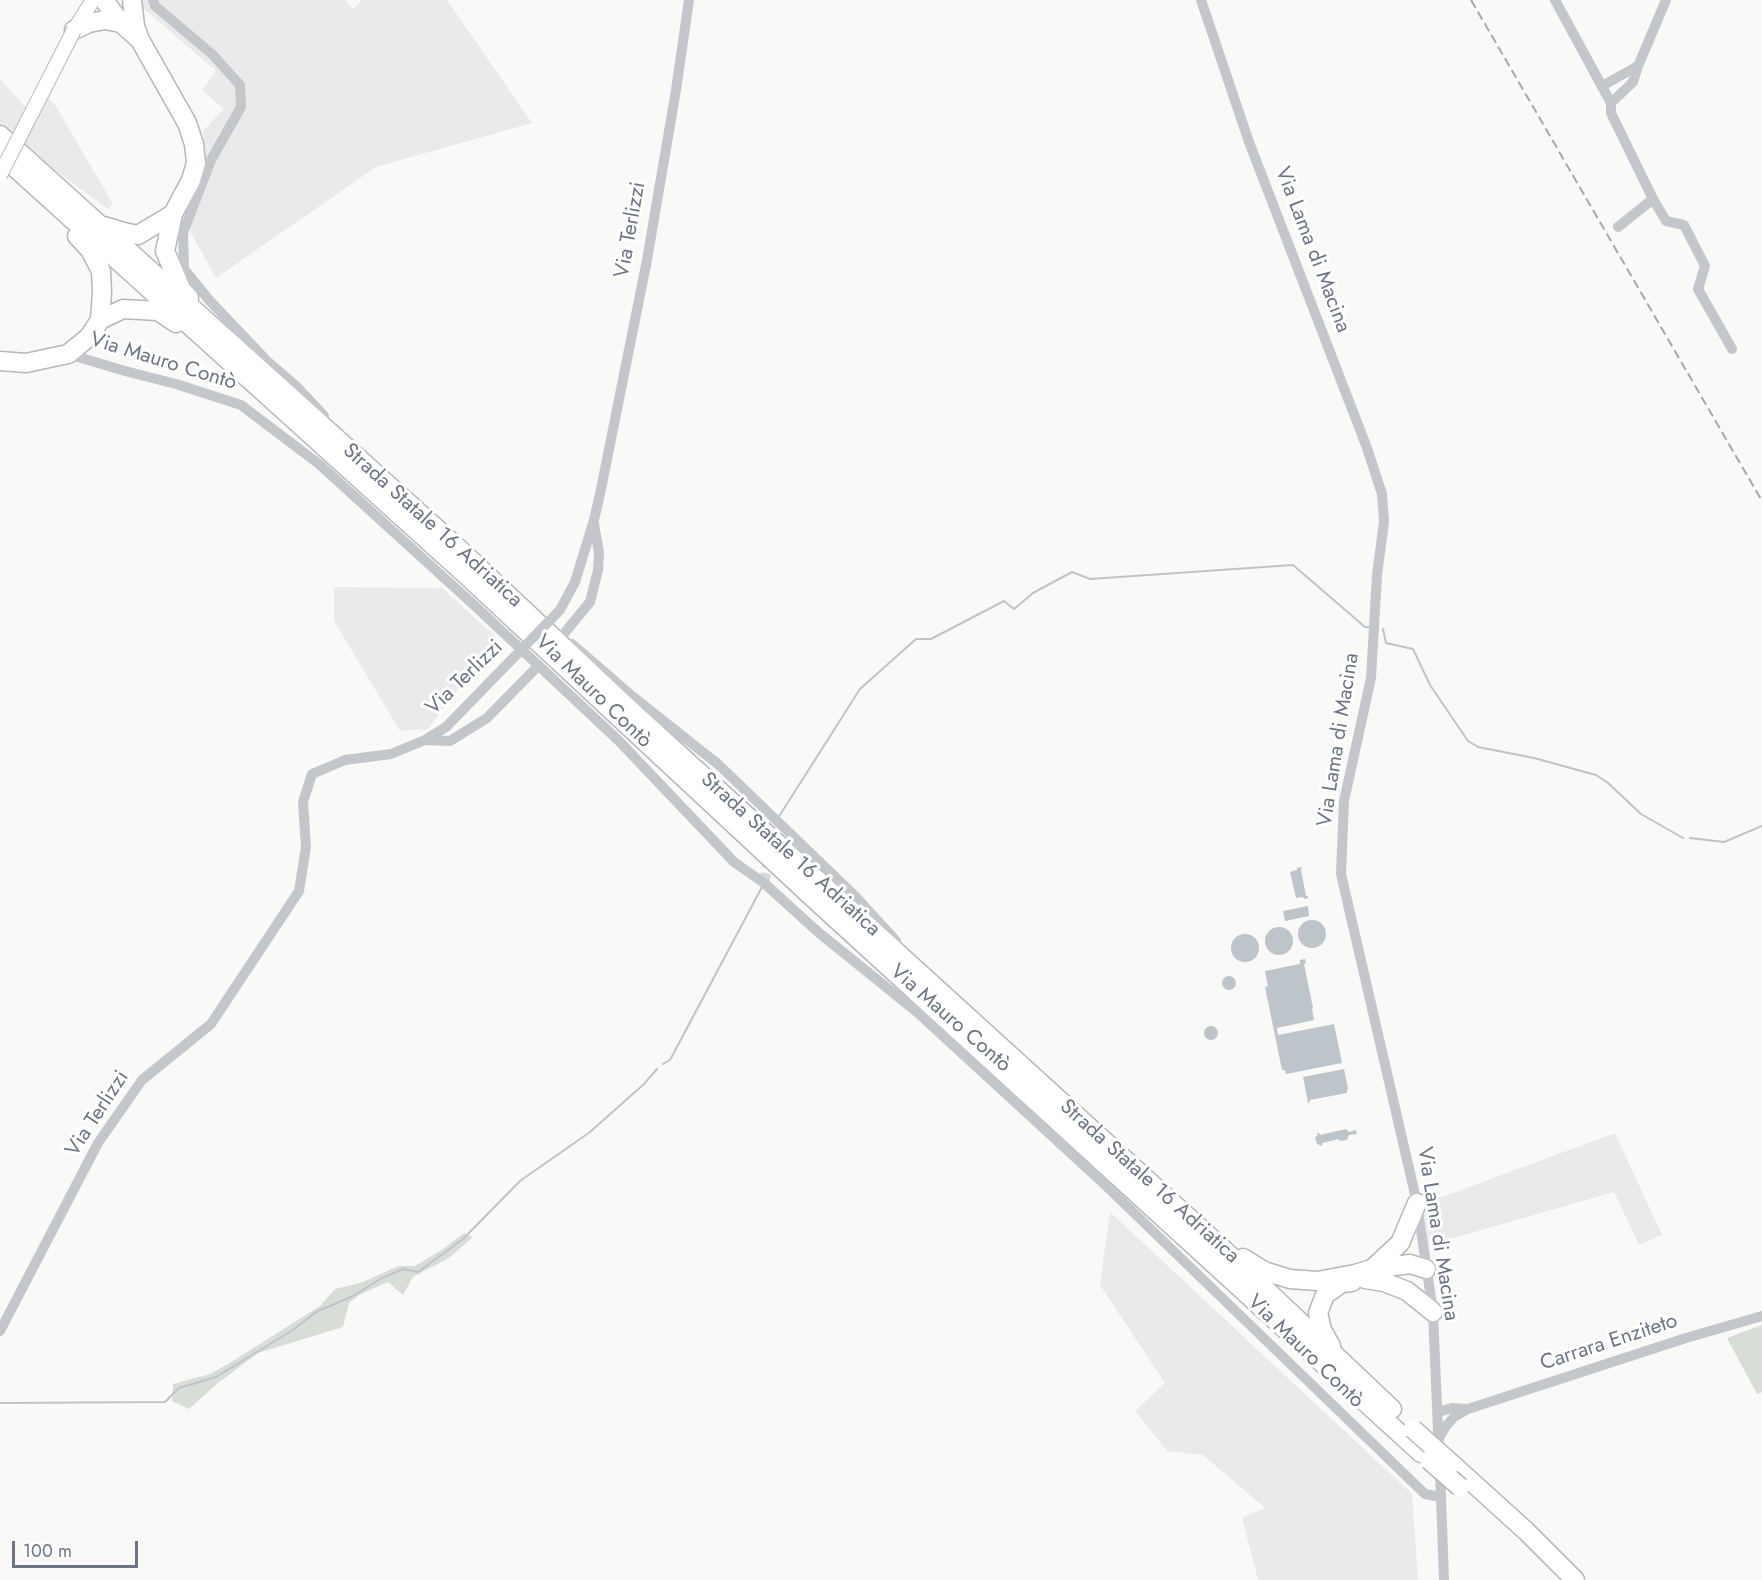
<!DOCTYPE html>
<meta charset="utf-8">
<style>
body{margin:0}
#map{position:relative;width:1762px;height:1580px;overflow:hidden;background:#f9f9f7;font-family:Jost,sans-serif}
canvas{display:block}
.scale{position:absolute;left:12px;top:1541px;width:126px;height:27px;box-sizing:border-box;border:3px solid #6c7585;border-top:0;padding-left:8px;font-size:18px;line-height:21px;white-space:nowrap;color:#6c7585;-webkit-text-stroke:4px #fff;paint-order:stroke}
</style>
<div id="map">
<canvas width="1762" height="1580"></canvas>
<div class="scale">100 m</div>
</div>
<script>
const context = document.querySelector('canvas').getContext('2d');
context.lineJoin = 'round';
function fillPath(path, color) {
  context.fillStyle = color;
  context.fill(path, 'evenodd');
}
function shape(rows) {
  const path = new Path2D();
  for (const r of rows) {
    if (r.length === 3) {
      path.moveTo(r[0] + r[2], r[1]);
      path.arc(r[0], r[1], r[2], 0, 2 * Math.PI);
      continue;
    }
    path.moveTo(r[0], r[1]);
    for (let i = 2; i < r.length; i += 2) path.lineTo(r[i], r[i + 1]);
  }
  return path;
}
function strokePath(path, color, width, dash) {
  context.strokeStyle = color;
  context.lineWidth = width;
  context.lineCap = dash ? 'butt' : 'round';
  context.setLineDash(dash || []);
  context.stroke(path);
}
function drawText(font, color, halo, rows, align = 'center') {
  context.font = font + ' Jost,sans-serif';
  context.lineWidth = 6;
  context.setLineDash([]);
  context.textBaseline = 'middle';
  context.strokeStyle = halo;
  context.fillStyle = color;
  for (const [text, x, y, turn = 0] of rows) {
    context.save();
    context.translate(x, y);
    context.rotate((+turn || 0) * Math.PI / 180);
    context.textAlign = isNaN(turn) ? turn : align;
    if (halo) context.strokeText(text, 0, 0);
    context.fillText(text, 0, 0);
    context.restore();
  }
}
fillPath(shape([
 [134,0,345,0,353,9,362,0,447,0,532,123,376,167,216,278,186,224,206,154,203,131,224,109,202,90,216,71],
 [0,79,37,119,48,97,55,105,113,204,108,209,26,149,0,124],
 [334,587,442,588,496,637,428,729,400,731,334,621],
 [1615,1133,1662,1235,1639,1245,1614,1192,1429,1245,1423,1204],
 [1110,1212,1412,1494,1418,1580,1258,1580,1242,1518,1265,1508,1203,1455,1167,1451,1135,1411,1165,1383,1100,1285]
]), '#eaeaeb');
fillPath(shape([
 [464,1233,473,1237,449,1258,413,1277,403,1295,388,1282,359,1295,349,1303,343,1327,258,1353,218,1383,189,1409,172,1401,173,1384,210,1374,228,1364,320,1306,335,1289,363,1282,398,1266,415,1266,440,1251],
 [1762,1325,1762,1392,1757,1394,1727,1338]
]), '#d8ded7');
fillPath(shape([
 [1302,867,1301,870,1306,896,1308,896,1308,898,1304,899,1303,897,1296,898,1290,872,1297,870,1297,868],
 [1308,906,1309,916,1285,921,1283,911],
 [1312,934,14],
 [1279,941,14],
 [1245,948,14],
 [1305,959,1306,963,1304,964,1313,1008,1312,1009,1314,1020,1277,1028,1278,1035,1334,1024,1342,1063,1286,1074,1285,1070,1282,1070,1265,987,1268,986,1265,971,1300,964,1300,960],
 [1229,983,7],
 [1211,1033,7],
 [1344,1069,1348,1089,1347,1090,1347,1093,1310,1100,1310,1102,1308,1103,1303,1077],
 [1346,1129,1349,1132,1356,1130,1357,1134,1349,1135,1347,1140,1339,1141,1339,1139,1322,1143,1322,1146,1317,1144,1315,1137,1318,1136,1317,1133,1319,1133,1320,1135]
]), '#bdc4ca');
strokePath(shape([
 [1383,629,1386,643,1413,649,1430,685,1468,741,1478,747,1534,758,1596,775,1608,783,1641,814,1683,838],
 [778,818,860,689,916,639,931,639,1004,601,1014,609,1033,593,1072,572,1090,579,1293,565,1365,627,1369,627],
 [1690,838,1724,842,1762,826],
 [663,1064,670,1060,762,887],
 [0,1403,165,1402,179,1388,216,1377,293,1330,316,1312,353,1296,382,1278,403,1269,418,1272,463,1239,520,1181,590,1132,644,1084,657,1069]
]), '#bdc4ca', 2);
strokePath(shape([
 [764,883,777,821]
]), '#d6d8da', 10, [10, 5]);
const secondary = shape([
 [74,30,93,0]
]);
const highway = shape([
 [104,0,121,23,140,40],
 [132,0,135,26,140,40,187,123,194,144,196,163,191,180,173,214,165,251,181,289,189,298],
 [74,30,89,23,105,20,121,23],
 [0,135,457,547,626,706,1222,1248,1392,1409],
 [0,154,466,575,813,898,1421,1453],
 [104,226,124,232,138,235,173,214],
 [100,320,123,309,158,311,176,323],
 [0,361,26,363,68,354,89,337,100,320,102,292,101,271,90,250,77,236],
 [1243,1258,1264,1271,1290,1279,1317,1281,1355,1274,1372,1269,1410,1264,1426,1269],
 [1372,1269,1400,1243,1417,1203],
 [1365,1279,1384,1282,1407,1291,1433,1312],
 [1331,1346,1322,1330,1318,1313,1325,1295,1342,1283,1352,1282],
 [1452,1464,1526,1531,1575,1580]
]);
strokePath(secondary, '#b6b9be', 16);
strokePath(highway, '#b5b7bb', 21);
strokePath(shape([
 [153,0,155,6,212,54,240,85,241,107,211,160,183,233,184,269,209,300,267,361,296,386,324,416],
 [1201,0,1249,142,1367,448,1382,494,1384,522,1377,575,1371,678,1344,801,1341,874,1417,1203,1433,1312,1439,1454],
 [1555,0,1611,103],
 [1602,86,1638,66],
 [1653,199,1666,221,1684,225,1705,266,1698,289,1732,349],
 [1618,227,1653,199,1611,113,1611,103,1633,82,1638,66,1666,0],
 [68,354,125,371,176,384,241,405,319,464,474,605,619,741,734,862,764,883,818,932,917,1012,1101,1181,1425,1494,1441,1497],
 [575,582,594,520,600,494,647,260,676,90,689,0],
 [562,636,590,602,598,570,599,553,594,524],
 [572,644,632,696,719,765,853,894,896,941],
 [425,740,450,741,487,718,538,666],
 [0,1331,98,1143,142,1080,211,1024,299,891,306,847,303,802,312,774,345,760,391,754,425,740,446,727],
 [1438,1412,1452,1408,1467,1409],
 [1439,1438,1446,1426,1454,1417,1468,1409,1686,1338,1762,1316],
 [1440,1470,1444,1580]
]), '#c3c6ca', 10);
strokePath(secondary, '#fff', 14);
strokePath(highway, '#fff', 18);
strokePath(shape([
 [1471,0,1762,501]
]), '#a5a9af', 2, [9, 4.5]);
const secondaryBridge = shape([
 [0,175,74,30]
]);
const highwayBridge = shape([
 [1413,1429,1452,1464],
 [1429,1460,1460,1487]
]);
strokePath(secondaryBridge, '#b6b9be', 16, []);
strokePath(highwayBridge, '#b5b7bb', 21, []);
strokePath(shape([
 [446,727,560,610,575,582]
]), '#c3c6ca', 10);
strokePath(secondaryBridge, '#fff', 14);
strokePath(highwayBridge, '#fff', 18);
drawText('21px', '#6c7585', '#fff', [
 ["Via Terlizzi",631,230,-80],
 ["Via Lama di Macina",1312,250,69],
 ["Via Mauro Contò",163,362,17],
 ["Strada Statale 16 Adriatica",432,526,42],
 ["Via Terlizzi",465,678,-44],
 ["Via Mauro Contò",593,692,44],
 ["Via Lama di Macina",1339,740,-81],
 ["Strada Statale 16 Adriatica",790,855,42],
 ["Via Mauro Contò",950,1019,41],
 ["Via Terlizzi",98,1114,-57],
 ["Strada Statale 16 Adriatica",1149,1182,42],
 ["Via Lama di Macina",1437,1234,81],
 ["Carrara Enziteto",1609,1343,-18],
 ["Via Mauro Contò",1305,1352,44]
]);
</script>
